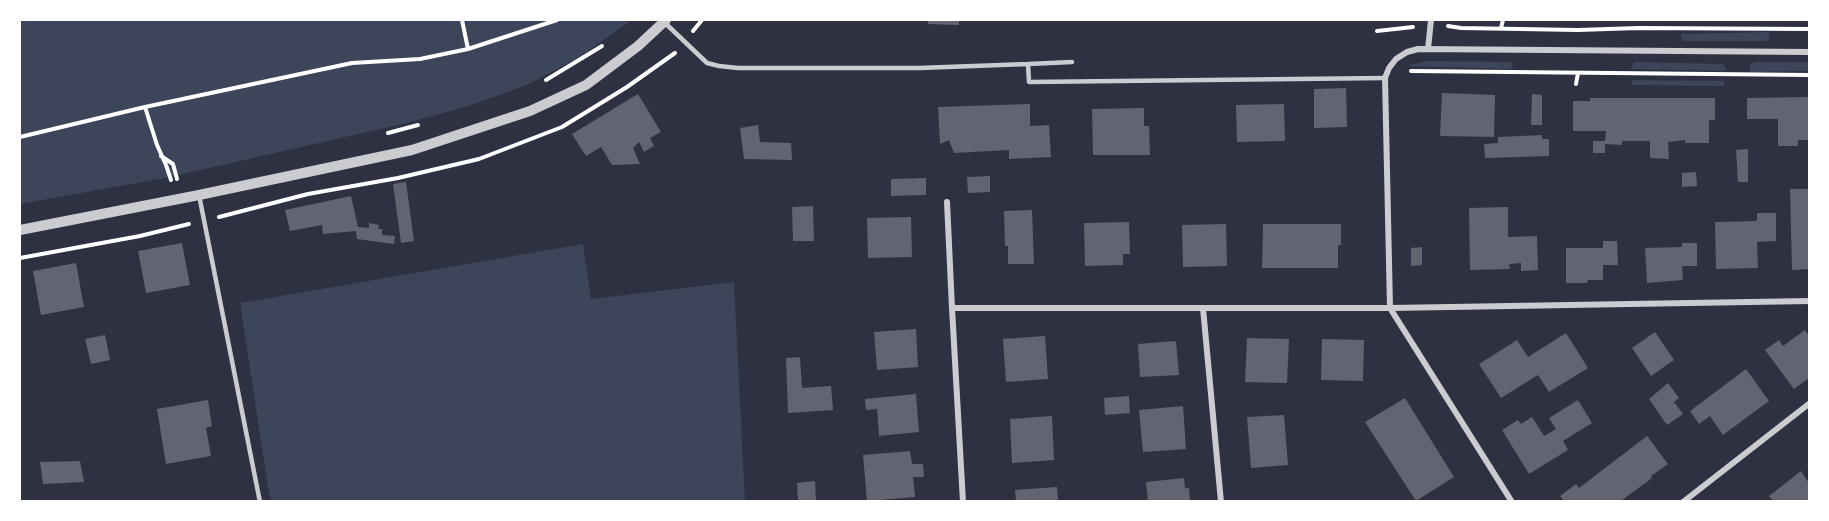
<!DOCTYPE html>
<style>
body{margin:0}
#map{position:relative;width:1829px;height:521px;overflow:hidden;background:#2d3142;font-family:"Asap Condensed",sans-serif}
canvas{display:block}
.frame{position:absolute;inset:0;border:21px solid #fff;pointer-events:none}
</style>
<div id="map">
<canvas width="1829" height="521"></canvas>
<div class="frame"></div>
</div>
<script>
const context = document.querySelector('canvas').getContext('2d');
context.lineJoin = 'round';
function fillPath(path, color) {
  context.fillStyle = color;
  context.fill(path, 'evenodd');
}
function shape(rows) {
  const path = new Path2D();
  for (const r of rows) {
    path.moveTo(r[0], r[1]);
    for (let i = 2; i < r.length; i += 2) path.lineTo(r[i], r[i + 1]);
  }
  return path;
}
function strokePath(path, color, width, dash) {
  context.strokeStyle = color;
  context.lineWidth = width;
  context.lineCap = dash ? 'butt' : 'round';
  context.setLineDash(dash || []);
  context.stroke(path);
}
fillPath(shape([
 [20,20,632,20,581,56,529,84,469,106,407,123,165,178,20,204],
 [1769,32,1769,38,1767,41,1683,41,1681,38,1681,34],
 [1426,61,1511,62,1513,69,1406,66],
 [1634,62,1723,64,1725,67,1726,71,1631,69],
 [1754,62,1809,62,1809,71,1750,72,1750,65],
 [1632,80,1724,81,1724,86,1632,85],
 [583,244,591,299,734,282,745,501,272,501,269,494,240,303]
]), '#3c4559');
fillPath(shape([
 [928,20,959,20,959,25,928,24],
 [1346,88,1347,127,1314,128,1314,89],
 [1442,93,1495,95,1494,137,1440,136],
 [638,94,661,132,650,138,654,146,644,152,639,142,633,148,640,164,612,165,601,147,586,156,572,134],
 [1532,94,1542,95,1542,125,1531,125],
 [1809,97,1809,140,1798,140,1798,146,1778,146,1778,119,1747,119,1747,98],
 [1590,98,1715,98,1715,120,1709,120,1709,143,1685,143,1685,140,1668,142,1669,159,1650,158,1650,141,1622,141,1622,145,1605,144,1605,153,1593,153,1593,141,1605,141,1606,131,1573,131,1573,101,1590,101],
 [1030,104,1030,126,1049,125,1051,157,1009,159,1009,150,954,153,949,140,940,144,938,107],
 [1284,104,1285,141,1237,142,1236,105],
 [1144,108,1144,126,1149,126,1150,155,1093,155,1092,109],
 [758,125,760,142,791,143,792,160,744,159,740,128],
 [1542,135,1542,139,1549,139,1549,156,1485,158,1484,144,1498,143,1498,137],
 [1748,149,1748,182,1738,182,1736,150],
 [1696,172,1697,186,1682,187,1682,173],
 [990,176,990,192,968,193,967,177],
 [926,178,926,195,891,196,891,179],
 [406,182,414,241,401,243,393,184],
 [1790,189,1809,189,1809,269,1792,270],
 [351,196,358,227,369,228,369,223,379,225,378,229,382,229,382,235,395,236,394,244,357,239,356,231,323,234,322,225,290,231,285,210],
 [813,206,814,241,793,241,792,207],
 [1508,207,1508,237,1537,236,1538,270,1521,271,1521,263,1509,264,1510,269,1470,270,1469,208],
 [1032,210,1034,264,1008,264,1008,246,1005,246,1004,211],
 [1757,213,1776,213,1776,241,1757,242,1758,268,1716,269,1715,222,1757,221],
 [911,217,912,257,868,258,867,218],
 [1129,222,1130,254,1123,254,1123,265,1085,266,1084,223],
 [1226,224,1227,266,1183,267,1182,225],
 [1263,224,1341,224,1341,245,1338,245,1338,268,1262,268],
 [1603,241,1617,241,1618,265,1603,265,1603,280,1588,280,1587,283,1566,283,1566,248,1603,248],
 [182,243,190,285,146,293,138,251],
 [1682,243,1697,243,1697,266,1682,266,1683,280,1647,283,1645,248,1682,247],
 [1422,247,1422,265,1411,266,1411,248],
 [76,263,84,307,41,315,33,271],
 [916,329,918,367,877,370,874,332],
 [1805,330,1809,336,1809,378,1794,389,1765,350,1779,340,1783,346],
 [1655,332,1674,360,1651,376,1632,348],
 [1566,333,1588,368,1549,392,1538,375,1501,398,1479,364,1517,340,1528,357],
 [105,335,110,360,91,364,85,339],
 [1045,336,1048,379,1006,382,1003,339],
 [1247,338,1289,339,1287,383,1245,382],
 [1322,339,1364,340,1363,381,1321,380],
 [1176,341,1179,375,1140,377,1138,344],
 [800,357,802,388,831,386,833,410,788,413,786,358],
 [1746,369,1769,401,1723,435,1710,416,1699,424,1690,411],
 [1668,383,1679,398,1674,402,1683,414,1667,425,1649,399],
 [916,394,919,432,879,436,877,409,866,410,865,399],
 [1129,396,1130,413,1105,415,1104,398],
 [1405,398,1454,477,1416,501,1365,422],
 [208,400,212,426,206,428,211,456,166,464,157,409],
 [1578,400,1592,423,1563,441,1568,450,1529,474,1502,430,1518,420,1521,424,1532,417,1544,436,1556,429,1549,418],
 [1183,406,1186,449,1143,452,1139,410],
 [1284,415,1288,465,1251,468,1247,417],
 [1052,416,1054,460,1012,463,1010,419],
 [1647,436,1668,464,1651,476,1652,478,1621,501,1564,501,1560,496,1576,484,1579,488],
 [910,451,912,464,923,464,924,477,913,477,915,497,867,501,863,455],
 [80,461,84,482,43,484,40,462],
 [1801,471,1809,483,1809,501,1773,501,1769,496],
 [1184,478,1185,488,1189,488,1190,501,1148,501,1146,482],
 [815,481,816,501,798,501,797,483],
 [1057,487,1058,501,1016,501,1015,490]
]), '#626471');
strokePath(shape([
 [462,20,468,49],
 [1448,26,1461,28,1578,30,1638,28,1810,29],
 [1501,28,1503,20],
 [693,31,702,20],
 [1377,31,1413,27],
 [1411,71,1810,75],
 [546,80,602,46],
 [1576,84,1578,73],
 [145,107,157,145,166,165,171,180],
 [388,133,418,125],
 [20,137,145,107,352,63,420,59,468,49,557,20],
 [161,156,173,164,177,179],
 [219,217,308,194,398,178,479,159,562,127,627,87,675,53],
 [20,258,140,236,189,224]
]), '#fff', 4);
strokePath(shape([
 [664,22,707,63,719,66,738,68,919,68,1028,64,1029,82,1385,78],
 [1028,64,1072,62],
 [199,195,260,502]
]), '#caccd0', 4.5);
strokePath(shape([
 [1428,49,1431,20],
 [947,202,952,308,963,502],
 [952,308,1390,308,1810,301],
 [1203,308,1221,502],
 [1512,502,1390,308,1385,78,1389,68,1396,59,1407,52,1418,49,1810,52],
 [1683,502,1810,403]
]), '#caccd0', 6);
strokePath(shape([
 [20,230,199,195,412,150,530,111,586,85,638,46,666,20]
]), '#caccd0', 10);
</script>
